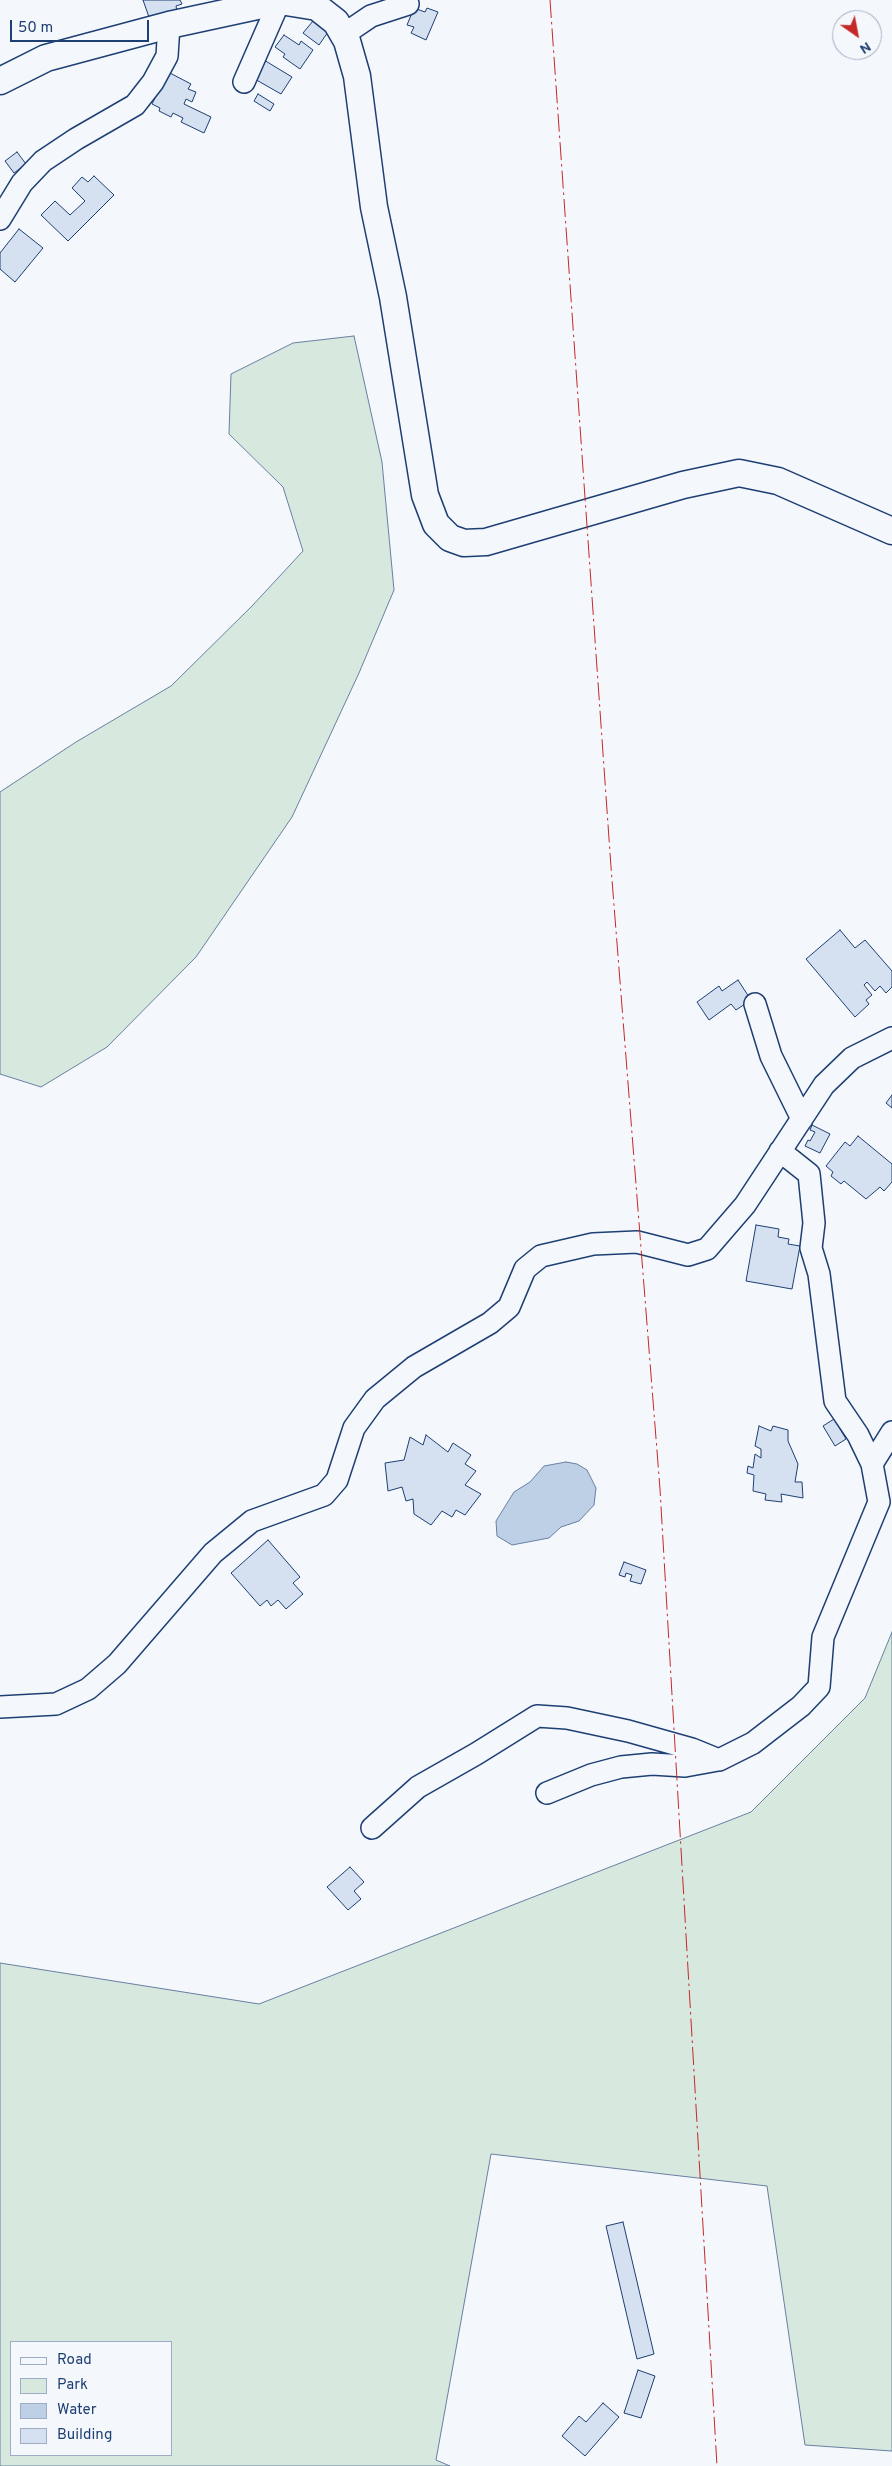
<!DOCTYPE html>
<style>
body{margin:0}
#map{position:relative;width:892px;height:2466px;overflow:hidden;background:#f4f7fb;font-family:Overpass,sans-serif}
canvas{display:block}
.legend{position:absolute;left:10px;top:2341px;width:162px;height:115px;box-sizing:border-box;background:#f4f7fb;border:1px solid #9eadc5;margin:0;padding:6px 9px;list-style:none;font-size:15px;color:#1d3f73}
.legend li{display:flex;align-items:center;gap:10px;height:25px}
.legend b{width:25px;border:1px solid #9eadc5}
.north{position:absolute;left:832px;top:10px;width:50px;height:50px;box-sizing:border-box;background:#f4f7fb;border:1px solid #9eadc5;border-radius:50%;rotate:147deg;font-size:14px;font-weight:700;line-height:20px;text-align:center;color:#1d3f73}
.north::after{content:'';display:block;margin:auto;width:18px;height:22px;background:#c62828;clip-path:polygon(50% 0,100% 100%,50% 72%,0 100%)}
.scale{position:absolute;left:10px;top:20px;width:139px;height:22px;box-sizing:border-box;border:2px solid #1d3f73;border-top:0;padding-left:6px;font-size:15px;line-height:18px;white-space:nowrap;color:#1d3f73;-webkit-text-stroke:4px #f4f7fb;paint-order:stroke}
</style>
<div id="map">
<canvas width="892" height="2466"></canvas>
<ul class="legend">
<li><b style="height:6px;background:#f4f7fb"></b>Road</li>
<li><b style="height:14px;background:#d7e8df"></b>Park</li>
<li><b style="height:14px;background:#bed0e5"></b>Water</li>
<li><b style="height:14px;background:#d5e0f0"></b>Building</li>
</ul>
<div class="north">N</div>
<div class="scale">50 m</div>
</div>
<script>
const context = document.querySelector('canvas').getContext('2d');
context.lineJoin = 'round';
function fillPath(path, color) {
  context.fillStyle = color;
  context.fill(path, 'evenodd');
}
function shape(rows) {
  const path = new Path2D();
  for (const r of rows) {
    path.moveTo(r[0], r[1]);
    for (let i = 2; i < r.length; i += 2) path.lineTo(r[i], r[i + 1]);
  }
  return path;
}
function strokePath(path, color, width, dash) {
  context.strokeStyle = color;
  context.lineWidth = width;
  context.lineCap = dash ? 'butt' : 'round';
  context.setLineDash(dash || []);
  context.stroke(path);
}
const green = shape([
 [354,336,382,462,394,590,359,673,292,817,196,957,107,1047,41,1087,0,1074,0,792,76,742,171,686,252,606,303,551,283,487,229,434,231,374,293,343,354,336],
 [892,1632,892,2451,805,2445,767,2186,491,2154,436,2460,450,2466,0,2466,0,1963,259,2004,751,1812,865,1698,892,1632],
 [11,2342,171,2342,171,2455,11,2455,11,2342]
]);
fillPath(green, '#d7e8df');
strokePath(green, '#687fa3', 1);
const water = shape([
 [566,1462,577,1464,587,1470,596,1488,594,1505,579,1521,561,1527,549,1538,512,1545,497,1536,496,1521,514,1492,530,1482,544,1466,566,1462]
]);
fillPath(water, '#bed0e5');
strokePath(water, '#687fa3', 1);
const building = shape([
 [143,0,180,0,182,4,176,6,177,11,150,20,143,0],
 [414,8,425,12,427,8,438,12,426,40,411,33,414,27,407,25,414,8],
 [313,21,328,32,319,45,303,33,313,21],
 [284,35,299,45,301,41,313,50,300,69,283,57,285,54,275,47,284,35],
 [264,60,292,77,281,94,253,78,264,60],
 [168,72,191,84,188,89,196,92,192,102,186,99,184,104,211,117,204,133,181,122,183,118,173,113,171,117,159,111,160,108,152,104,168,72],
 [258,94,274,104,270,111,254,101,258,94],
 [17,152,26,164,14,173,5,161,17,152],
 [94,176,114,195,68,241,41,215,55,201,70,215,85,201,72,188,82,177,88,182,94,176],
 [19,229,43,248,15,282,0,269,0,253,19,229],
 [840,930,855,948,865,940,892,971,892,987,886,993,880,986,875,991,867,982,864,985,872,995,866,1000,869,1004,855,1017,806,959,840,930],
 [738,980,751,1000,736,1010,731,1004,709,1020,697,1002,719,986,722,991,738,980],
 [892,1095,892,1108,886,1103,892,1095],
 [812,1125,830,1134,820,1153,805,1146,808,1140,810,1141,815,1132,810,1130,812,1125],
 [858,1136,892,1164,892,1182,884,1191,880,1187,866,1199,844,1181,841,1184,831,1176,833,1172,826,1166,845,1142,850,1146,858,1136],
 [756,1225,779,1229,778,1237,789,1239,788,1244,800,1246,792,1289,746,1281,756,1225],
 [834,1419,846,1439,835,1446,823,1426,834,1419],
 [759,1426,771,1431,773,1426,788,1430,788,1441,798,1464,795,1482,802,1482,803,1498,781,1494,782,1502,765,1500,766,1494,753,1491,754,1475,747,1473,748,1466,753,1468,755,1454,761,1458,761,1449,755,1446,759,1426],
 [426,1435,448,1452,453,1443,471,1455,465,1464,476,1471,465,1485,481,1494,465,1515,456,1510,452,1517,442,1511,431,1525,414,1514,413,1499,406,1501,402,1487,388,1491,385,1463,404,1460,410,1437,423,1445,426,1435],
 [268,1540,300,1577,293,1583,303,1594,286,1609,278,1600,271,1606,267,1600,260,1606,231,1573,268,1540],
 [624,1562,646,1570,641,1584,630,1581,632,1575,626,1573,625,1577,619,1575,624,1562],
 [350,1867,364,1882,354,1891,361,1899,348,1910,327,1887,350,1867],
 [623,2222,654,2354,637,2359,606,2226,623,2222],
 [638,2370,655,2376,641,2418,624,2413,638,2370],
 [603,2403,619,2417,585,2456,562,2436,579,2416,586,2422,603,2403]
]);
fillPath(building, '#d5e0f0');
strokePath(building, '#1d3f73', 1);
const minor = shape([
 [343,35,371,16,408,4],
 [244,82,280,0],
 [0,219,22,183,43,161,76,139,135,105,153,82,167,56,169,25],
 [755,1004,771,1056,802,1119],
 [780,1151,809,1174,814,1223,811,1248,819,1274,835,1401,858,1435,872,1464,892,1432],
 [0,1707,56,1704,88,1689,117,1664,213,1553,252,1521,324,1495,337,1480,354,1428,375,1399,414,1367,490,1323,509,1307,525,1269,541,1256,593,1244,637,1242,688,1255,707,1249,745,1205,824,1085,852,1058,892,1038],
 [547,1793,591,1775,621,1767,652,1764,685,1766,718,1760],
 [372,1828,418,1787,476,1754,537,1716,567,1718,628,1731,692,1749,719,1760,753,1743,801,1706,819,1687,823,1637,879,1502,872,1464]
]);
const major = shape([
 [0,81,46,58,169,25,280,1,317,7,336,22,347,41,357,76,374,207,393,297,425,495,436,524,450,538,464,543,486,542,683,485,739,473,778,481,892,531]
]);
strokePath(minor, '#1d3f73', 24);
strokePath(major, '#1d3f73', 29);
strokePath(minor, '#f4f7fb', 21);
strokePath(major, '#f4f7fb', 26);
strokePath(shape([
 [550,0,611,867,660,1489,717,2466]
]), '#c62828', 1, [18, 4, 2.5, 4]);
</script>
